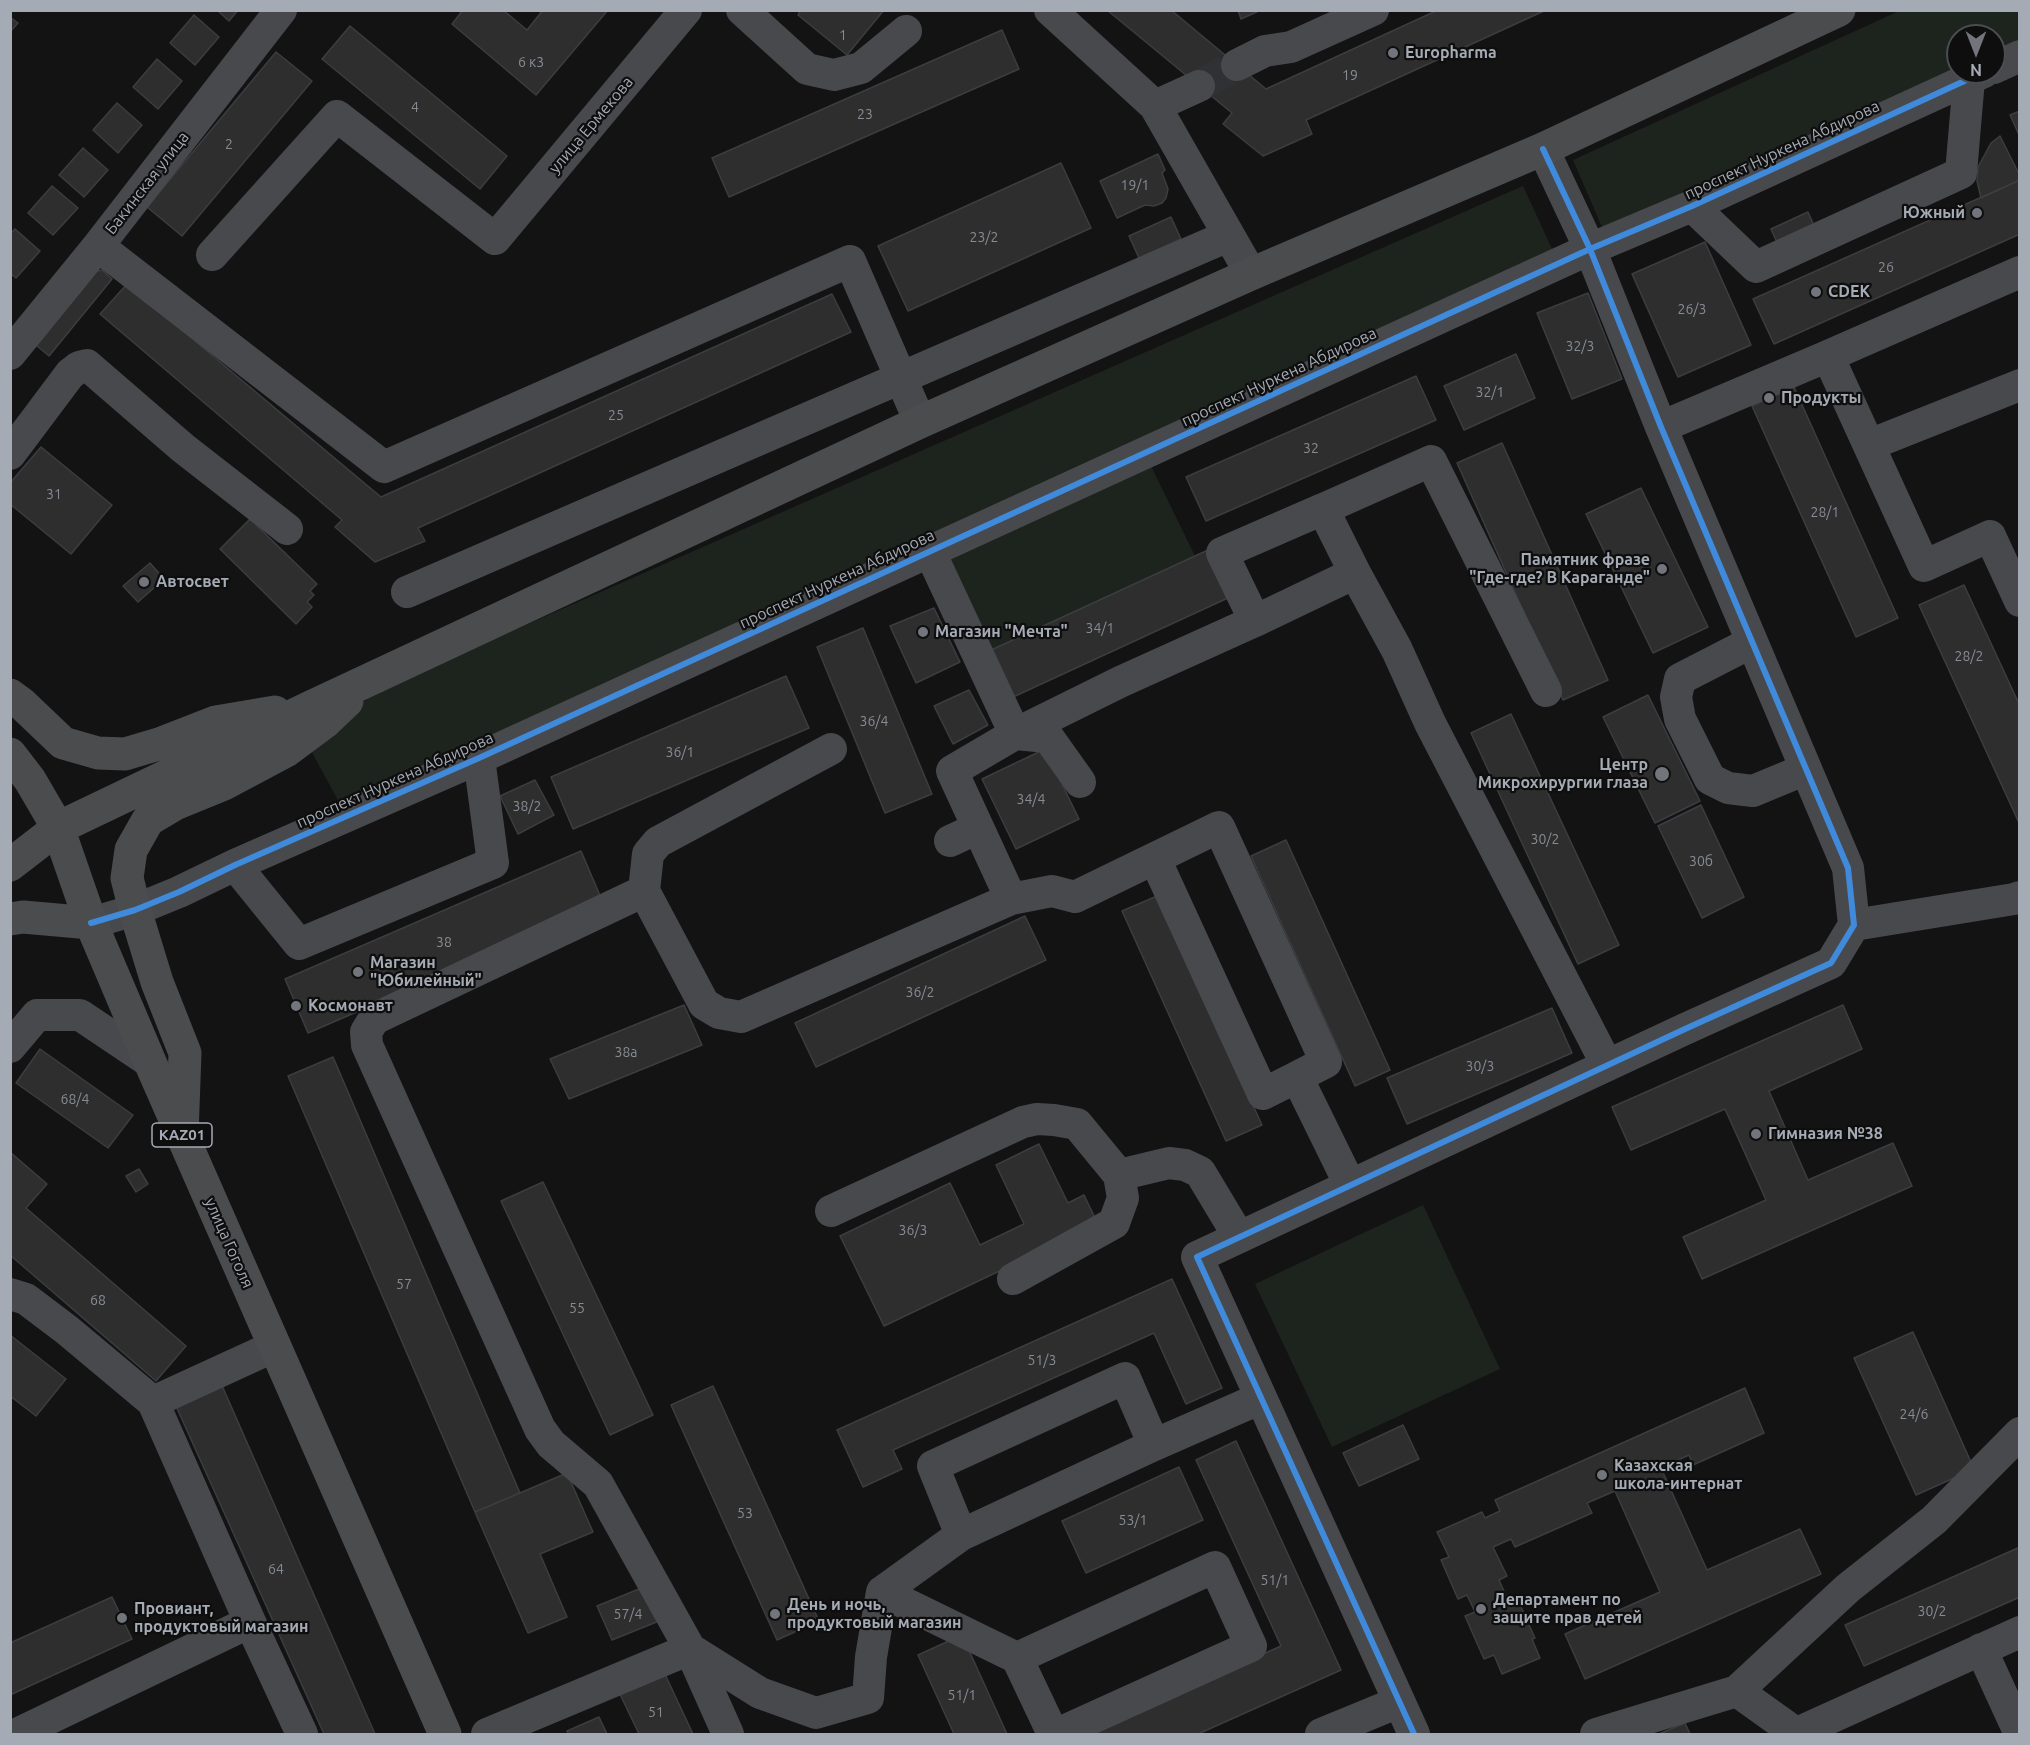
<!DOCTYPE html>
<meta charset="utf-8">
<style>
body{margin:0}
#map{position:relative;width:2030px;height:1745px;overflow:hidden;background:#131314;font-family:Ubuntu,sans-serif}
canvas{display:block}
.frame{position:absolute;inset:0;border:12px solid #a5abb4;pointer-events:none}
.north{position:absolute;left:1946px;top:24px;width:60px;height:60px;box-sizing:border-box;background:#0e0e0f;border:2px solid #4a4d51;border-radius:50%;rotate:180deg;font-size:16px;font-weight:700;line-height:24px;text-align:center;color:#a5abb4}
.north::after{content:'';display:block;margin:auto;width:21px;height:27px;background:#72767c;clip-path:polygon(50% 0,100% 100%,50% 72%,0 100%)}
</style>
<div id="map">
<canvas width="2030" height="1745"></canvas>
<div class="frame"></div>
<div class="north">N</div>
</div>
<script>
const context = document.querySelector('canvas').getContext('2d');
context.lineJoin = 'round';
function fillPath(path, color) {
  context.fillStyle = color;
  context.fill(path, 'evenodd');
}
function shape(rows) {
  const path = new Path2D();
  for (const r of rows) {
    path.moveTo(r[0], r[1]);
    for (let i = 2; i < r.length; i += 2) path.lineTo(r[i], r[i + 1]);
  }
  return path;
}
function strokePath(path, color, width, dash) {
  context.strokeStyle = color;
  context.lineWidth = width;
  context.lineCap = dash ? 'butt' : 'round';
  context.setLineDash(dash || []);
  context.stroke(path);
}
function drawText(font, color, halo, rows, align = 'center') {
  context.font = font + ' Ubuntu,sans-serif';
  context.lineWidth = 4.5;
  context.setLineDash([]);
  context.textBaseline = 'middle';
  context.strokeStyle = halo;
  context.fillStyle = color;
  for (const [text, x, y, turn = 0] of rows) {
    context.save();
    context.translate(x, y);
    context.rotate((+turn || 0) * Math.PI / 180);
    context.textAlign = isNaN(turn) ? turn : align;
    if (halo) context.strokeText(text, 0, 0);
    context.fillText(text, 0, 0);
    context.restore();
  }
}
fillPath(shape([
 [1899,11,2019,11,2019,55,1994,67,1994,36,1958,36,1958,72,1608,241,1573,160],
 [1523,186,1554,253,340,804,309,747,378,690],
 [1151,466,1195,556,989,651,943,557],
 [1423,1205,1500,1369,1332,1447,1255,1284]
]), '#1d241e');
const building = shape([
 [217,10,238,10,229,21,217,10],
 [463,10,503,10,527,30,543,10,608,10,536,95,452,24,463,10],
 [801,10,884,10,847,55,798,15,801,10],
 [1107,10,1171,10,1266,89,1438,10,1546,10,1306,120,1312,134,1263,156,1223,124,1232,113,1107,10],
 [1238,10,1261,10,1241,19,1238,10],
 [194,15,219,37,195,65,170,43,194,15],
 [10,17,18,23,10,32,10,17],
 [350,26,507,156,480,189,322,59,350,26],
 [1002,30,1019,69,729,197,712,158,1002,30],
 [276,52,312,81,182,236,147,207,276,52],
 [157,59,182,81,158,109,133,87,157,59],
 [117,103,142,125,118,153,93,130,117,103],
 [2020,111,2020,137,2010,115,2020,111],
 [2000,136,2020,176,2020,180,1981,198,1977,181,1978,167,1991,143,2000,136],
 [83,148,108,170,84,197,59,175,83,148],
 [1158,154,1165,170,1162,173,1168,189,1166,198,1162,203,1154,206,1145,205,1117,218,1100,181,1158,154],
 [1061,163,1091,228,908,311,878,246,1061,163],
 [2020,180,2020,234,1774,344,1753,299,2020,180],
 [52,186,78,208,53,235,28,213,52,186],
 [1808,212,1816,230,1779,247,1771,229,1808,212],
 [1171,217,1181,239,1139,258,1129,236,1171,217],
 [15,229,40,251,16,278,10,273,10,234,15,229],
 [1705,242,1751,345,1678,377,1632,274,1705,242],
 [102,270,112,279,49,356,30,340,94,272,102,270],
 [127,284,381,497,832,294,851,332,418,528,425,541,375,562,335,527,342,520,100,314,127,284],
 [1588,293,1622,379,1572,399,1537,313,1588,293],
 [1516,354,1535,398,1464,430,1444,386,1516,354],
 [1416,376,1436,420,1206,521,1186,477,1416,376],
 [1794,387,1898,618,1856,637,1752,406,1794,387],
 [1502,443,1608,680,1563,700,1457,463,1502,443],
 [41,447,112,505,71,554,10,504,10,483,41,447],
 [1641,488,1708,627,1653,653,1586,514,1641,488],
 [250,519,317,584,310,591,314,595,307,602,312,607,296,624,220,549,250,519],
 [1208,550,1230,597,1011,698,989,651,1208,550],
 [150,563,164,579,138,602,123,586,150,563],
 [1964,585,2020,706,2020,825,1919,605,1964,585],
 [934,608,960,662,916,683,890,626,934,608],
 [863,628,932,794,885,813,817,647,863,628],
 [786,676,809,728,573,829,551,777,786,676],
 [969,690,988,725,953,744,934,706,969,690],
 [1648,695,1700,801,1655,823,1603,717,1648,695],
 [1511,714,1619,945,1578,964,1471,733,1511,714],
 [1045,749,1079,819,1016,849,982,779,1045,749],
 [535,780,554,815,518,834,500,796,535,780],
 [1701,805,1744,897,1702,918,1658,826,1701,805],
 [1286,840,1390,1070,1355,1086,1251,856,1286,840],
 [581,851,604,905,308,1033,285,979,581,851],
 [1157,896,1262,1125,1226,1141,1122,911,1157,896],
 [1025,916,1046,960,816,1067,795,1023,1025,916],
 [684,1005,702,1045,569,1099,550,1059,684,1005],
 [1843,1005,1862,1049,1769,1091,1808,1180,1893,1143,1912,1186,1702,1279,1683,1237,1766,1200,1725,1109,1631,1150,1612,1107,1843,1005],
 [1552,1008,1572,1053,1407,1124,1387,1078,1552,1008],
 [40,1049,133,1115,108,1148,16,1083,40,1049],
 [333,1057,520,1493,475,1512,288,1076,333,1057],
 [1039,1144,1068,1203,1084,1195,1098,1224,884,1326,840,1236,950,1183,980,1245,1024,1224,996,1165,1039,1144],
 [10,1152,47,1184,26,1208,186,1346,156,1381,10,1255,10,1152],
 [139,1169,148,1184,136,1192,126,1176,139,1169],
 [543,1182,653,1415,610,1435,501,1201,543,1182],
 [1172,1279,1222,1388,1186,1404,1154,1333,893,1450,902,1469,863,1487,837,1430,1172,1279],
 [1913,1332,1974,1469,1916,1495,1854,1358,1913,1332],
 [10,1335,66,1379,36,1416,10,1396,10,1335],
 [220,1381,375,1734,324,1734,175,1404,220,1381],
 [713,1386,819,1621,777,1640,671,1405,713,1386],
 [1745,1388,1764,1433,1693,1465,1689,1455,1661,1468,1707,1570,1800,1529,1821,1574,1585,1679,1565,1634,1660,1592,1615,1491,1587,1503,1592,1513,1515,1547,1511,1539,1493,1547,1507,1576,1499,1580,1508,1600,1516,1596,1535,1638,1532,1639,1540,1658,1502,1674,1494,1655,1484,1659,1465,1616,1475,1612,1467,1595,1458,1599,1441,1560,1449,1557,1437,1532,1482,1512,1485,1518,1500,1511,1495,1500,1745,1388],
 [1403,1425,1419,1459,1359,1486,1343,1453,1403,1425],
 [1236,1441,1341,1670,1198,1734,1086,1734,1281,1646,1196,1460,1236,1441],
 [1179,1467,1203,1520,1086,1573,1062,1521,1179,1467],
 [567,1473,593,1532,540,1554,567,1617,528,1633,475,1512,567,1473],
 [2020,1547,2020,1597,1864,1666,1845,1625,2020,1547],
 [644,1587,659,1621,612,1640,597,1606,644,1587],
 [112,1597,132,1639,10,1695,10,1643,112,1597],
 [962,1635,1007,1734,954,1734,918,1655,962,1635],
 [663,1670,693,1734,639,1734,618,1690,663,1670],
 [599,1717,607,1734,569,1734,567,1731,599,1717],
 [1685,1723,1690,1734,1659,1734,1685,1723]
]);
fillPath(building, '#2e2e2f');
strokePath(building, '#3c3d40', 1.5);
strokePath(shape([
 [1199,86,1237,65]
]), '#303134', 32, [32, 16]);
strokePath(shape([
 [742,10,807,69,834,75,861,68,906,31],
 [1050,10,1155,106],
 [1237,65,1265,51,1291,47,1373,10],
 [1994,68,2020,56],
 [1199,86,1155,106,1251,274],
 [1692,206,1756,267,1961,173,1969,79],
 [98,246,384,467,850,261,920,422],
 [212,255,337,116,495,239,686,10],
 [10,354,98,246,281,10],
 [1828,356,2020,272],
 [1661,427,1828,356,1924,566,1990,536,2020,601],
 [1869,445,2020,385],
 [10,454,70,374,79,367,87,365,183,448,287,529],
 [1323,509,1431,461,1546,691],
 [930,552,1015,734,952,771,1011,899,1052,891,1075,897,1219,827,1326,1062,1297,1077,1350,1185],
 [1355,573,1397,650,1430,723,1607,1065],
 [407,592,1228,236],
 [1752,642,1680,679,1676,697,1680,719,1710,779,1728,788,1753,791,1806,769],
 [831,749,658,842,648,854,644,891,704,1004,719,1013,741,1017,1011,899],
 [1080,782,1048,737,1015,734,1120,682,1255,621,1355,573,1323,509,1222,553,1255,621],
 [950,841,978,828],
 [1155,859,1263,1094,1297,1077],
 [235,865,299,944,493,863,479,758],
 [644,891,374,1019,366,1032,367,1045,540,1429,551,1444,598,1484,690,1649,728,1734],
 [91,923,135,910,179,892,235,865,479,758,1590,249,1692,206,1984,72],
 [1854,925,2014,899,2020,897],
 [10,1047,37,1015,80,1015,150,1062],
 [831,1211,1023,1122,1037,1119,1054,1120,1077,1124,1119,1175],
 [1013,1279,1114,1223,1123,1198,1119,1175,1169,1163,1185,1165,1200,1172,1239,1237],
 [10,1294,26,1299,67,1330,153,1402,275,1346],
 [153,1402,250,1622,302,1734],
 [961,1535,933,1466,1125,1378,1154,1445],
 [882,1592,1017,1658,1053,1734],
 [1981,1649,2020,1734],
 [1017,1658,1215,1567,1251,1646,1057,1734],
 [1737,1691,1797,1734],
 [1797,1733,2020,1632],
 [17,1734,250,1622],
 [487,1734,690,1649,760,1693,816,1713,868,1698,871,1657,882,1592,961,1535,1154,1445,1261,1398],
 [1321,1734,1399,1702],
 [1414,1734,1197,1257,1685,1029,1831,963,1854,925,1848,868,1661,427,1590,249,1543,149],
 [1596,1734,1737,1691,1848,1588,1934,1520,2020,1433]
]), '#48494c', 32);
strokePath(shape([
 [10,695,21,703,63,743,98,753,125,754,162,743,216,722,275,712],
 [10,865,58,828,313,706,920,422,1251,274,1543,149,1839,10],
 [10,919,23,917,91,923],
 [182,1135,185,1053,157,982,135,910,127,878,131,850,148,820,175,804,224,784,286,751,325,722,347,701]
]), '#4a4c4e', 33);
strokePath(shape([
 [10,754,30,780,58,828,91,923,150,1062,445,1734]
]), '#4a4c4e', 33);
strokePath(shape([
 [91,923,135,910,179,892,235,865,479,758,1590,249,1692,206,1984,72],
 [1414,1734,1197,1257,1685,1029,1831,963,1854,925,1848,868,1661,427,1590,249,1543,149]
]), '#408adc', 6);
for (const [x, y, r, color] of [
 [1393,53,6,"#72767c"],
 [1977,213,6,"#72767c"],
 [1816,292,6,"#72767c"],
 [1769,398,6,"#72767c"],
 [1662,569,6,"#72767c"],
 [144,582,6,"#72767c"],
 [923,632,6,"#72767c"],
 [1662,774,8,"#72767c"],
 [358,972,6,"#72767c"],
 [296,1006,6,"#72767c"],
 [1756,1134,6,"#72767c"],
 [1602,1475,6,"#72767c"],
 [1481,1609,6,"#72767c"],
 [775,1614,6,"#72767c"],
 [122,1618,6,"#72767c"]
]) {
  const dot = new Path2D();
  dot.arc(x, y, r, 0, 2 * Math.PI);
  context.fillStyle = color;
  context.fill(dot);
  strokePath(dot, '#0e0e0f', 2);
}
drawText('14px', '#878c93', null, [
 ["1",843,35],
 ["6 к3",531,62],
 ["19",1350,75],
 ["4",415,107],
 ["23",865,114],
 ["2",229,144],
 ["19/1",1135,185],
 ["23/2",984,237],
 ["26",1886,267],
 ["26/3",1692,309],
 ["32/3",1580,346],
 ["32/1",1490,392],
 ["25",616,415],
 ["32",1311,448],
 ["31",54,494],
 ["28/1",1825,512],
 ["34/1",1100,628],
 ["28/2",1969,656],
 ["36/4",874,721],
 ["36/1",680,752],
 ["34/4",1031,799],
 ["38/2",527,806],
 ["30/2",1545,839],
 ["30б",1701,861],
 ["38",444,942],
 ["36/2",920,992],
 ["38а",626,1052],
 ["30/3",1480,1066],
 ["68/4",75,1099],
 ["36/3",913,1230],
 ["57",404,1284],
 ["68",98,1300],
 ["55",577,1308],
 ["51/3",1042,1360],
 ["24/6",1914,1414],
 ["53",745,1513],
 ["53/1",1133,1520],
 ["64",276,1569],
 ["51/1",1275,1580],
 ["30/2",1932,1611],
 ["57/4",628,1614],
 ["51/1",962,1695],
 ["51",656,1712]
]);
for (const [x, y, w] of [
 [182,1135,60]
]) {
  const box = new Path2D();
  box.roundRect(x - w / 2, y - 12, w, 24, 4.5);
  context.fillStyle = '#0e0e0f';
  context.fill(box);
  strokePath(box, '#a5abb4', 1.5);
}
drawText('bold 15px', '#a5abb4', null, [
 ["KАZ01",182,1135]
]);
drawText('bold 16px', '#a5abb4', '#0e0e0f', [
 ["Europharma",1405,53],
 ["Южный",1965,213,"right"],
 ["CDEK",1828,292],
 ["Продукты",1781,398],
 ["Памятник фразе",1650,560,"right"],
 ["\"Где-где? В Караганде\"",1650,578,"right"],
 ["Автосвет",156,582],
 ["Магазин \"Мечта\"",935,632],
 ["Центр",1648,765,"right"],
 ["Микрохирургии глаза",1648,783,"right"],
 ["Магазин",370,963],
 ["\"Юбилейный\"",370,981],
 ["Космонавт",308,1006],
 ["Гимназия №38",1768,1134],
 ["Казахская",1614,1466],
 ["школа-интернат",1614,1484],
 ["Департамент по",1493,1600],
 ["защите прав детей",1493,1618],
 ["День и ночь,",787,1605],
 ["продуктовый магазин",787,1623],
 ["Провиант,",134,1609],
 ["продуктовый магазин",134,1627]
], 'left');
drawText('16px', '#a5abb4', '#0e0e0f', [
 ["улица Ермекова",591,125,-50],
 ["проспект Нуркена Абдирова",1782,150,-25],
 ["Бакинская улица",147,183,-52],
 ["проспект Нуркена Абдирова",1279,377,-25],
 ["проспект Нуркена Абдирова",837,579,-25],
 ["проспект Нуркена Абдирова",395,780,-24],
 ["улица Гоголя",229,1243,66]
]);
</script>
